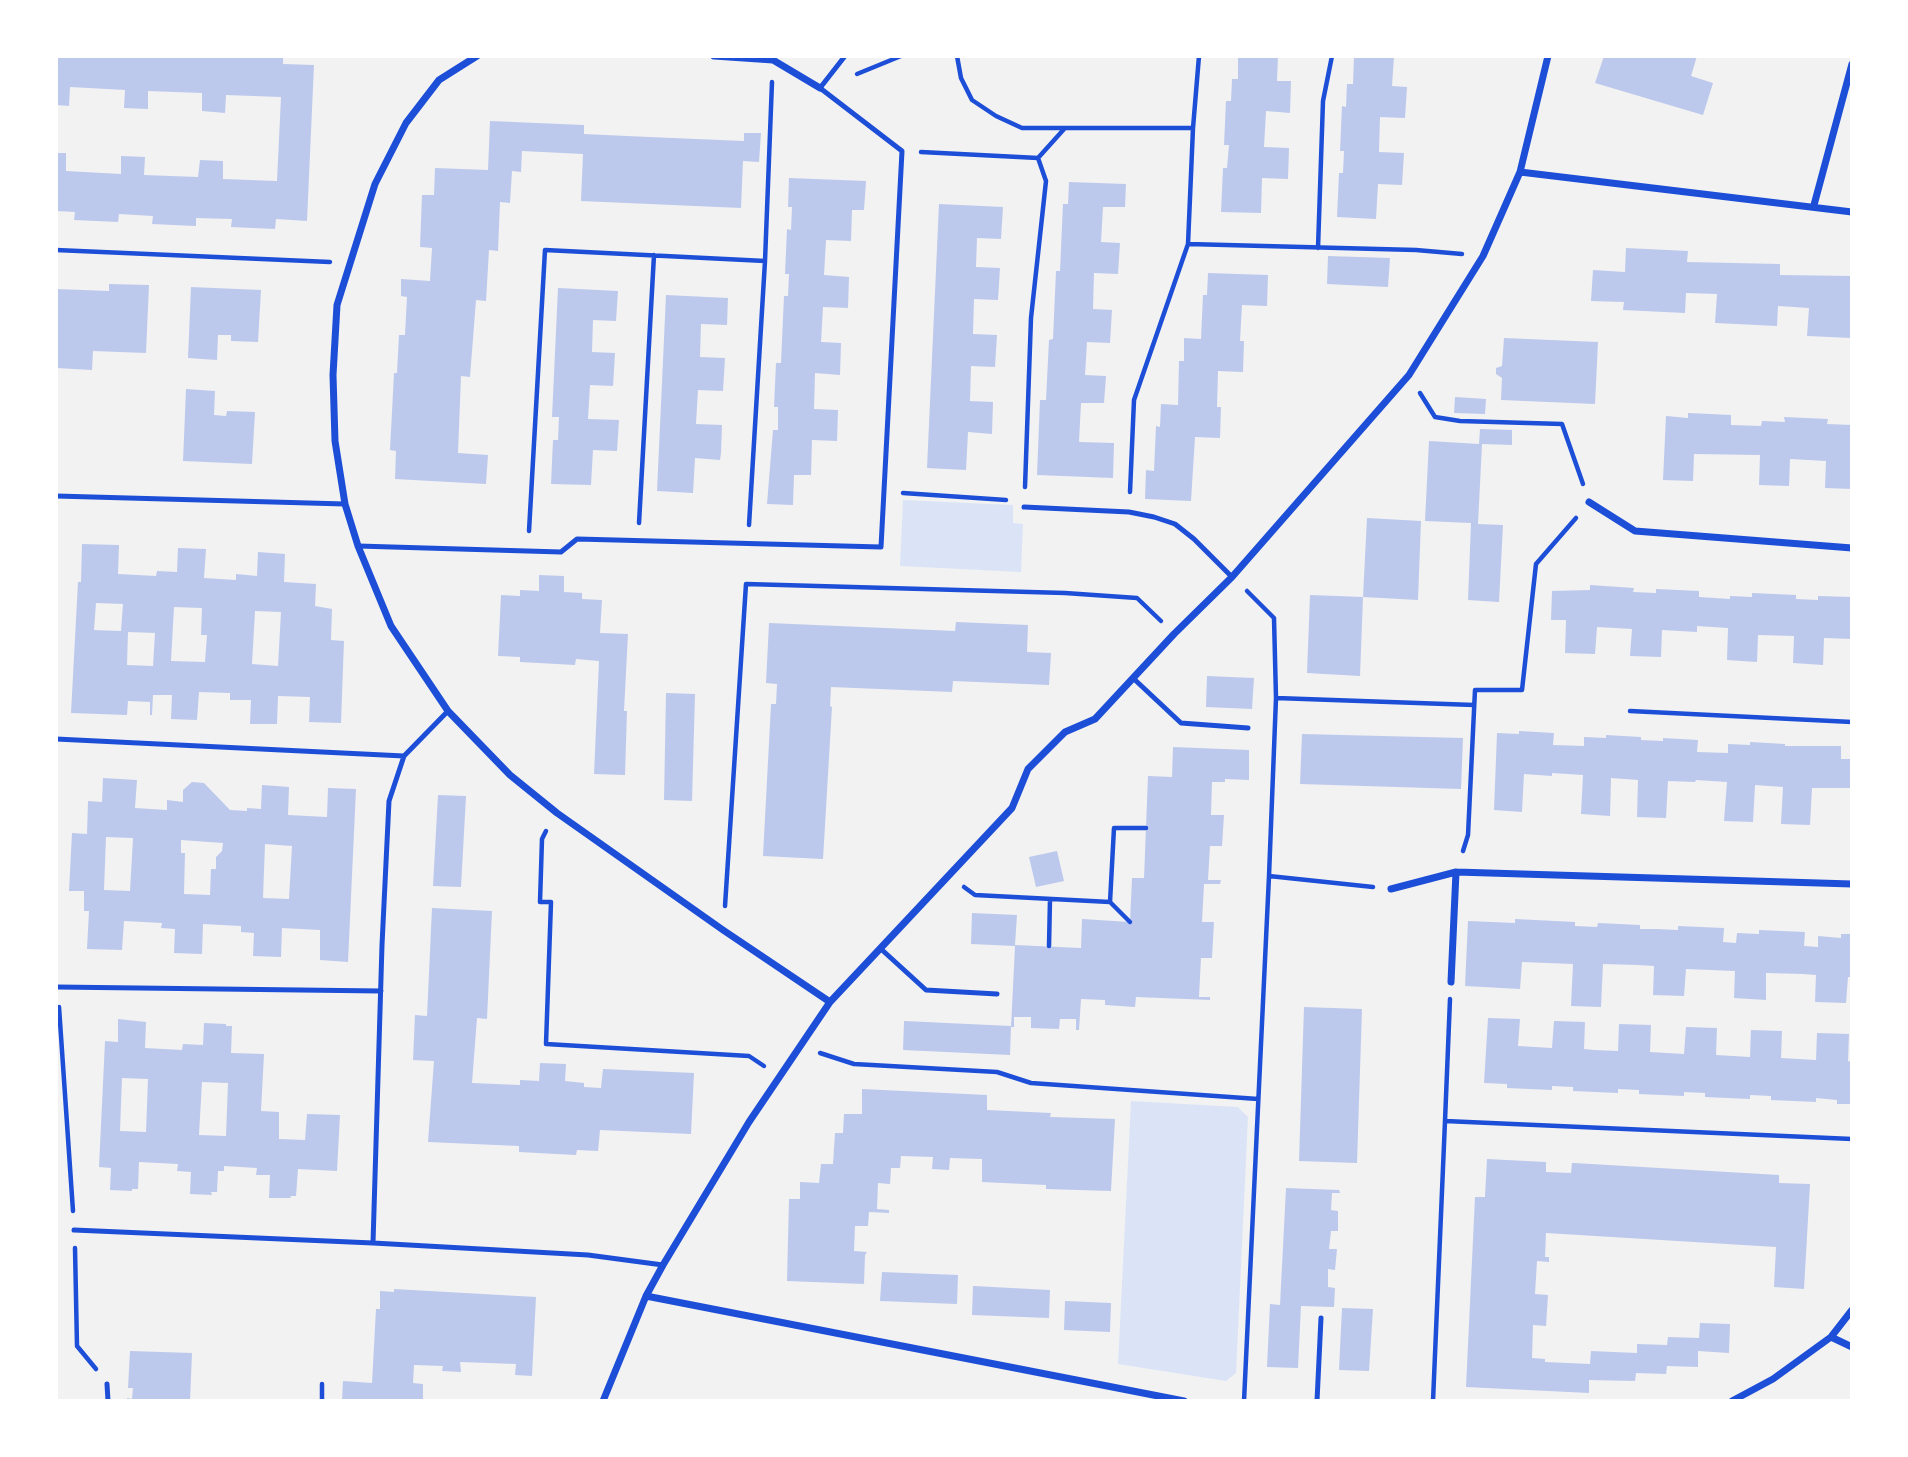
<!DOCTYPE html>
<style>
body{margin:0}
#map{position:relative;width:1908px;height:1457px;overflow:hidden;background:#f2f2f2;font-family:"PT Serif",serif}
canvas{display:block}
.frame{position:absolute;inset:0;border:58px solid #fff;pointer-events:none}
</style>
<div id="map">
<canvas width="1908" height="1457"></canvas>
<div class="frame"></div>
</div>
<script>
const context = document.querySelector('canvas').getContext('2d');
context.lineJoin = 'round';
function fillPath(path, color) {
  context.fillStyle = color;
  context.fill(path, 'evenodd');
}
function shape(rows) {
  const path = new Path2D();
  for (const r of rows) {
    path.moveTo(r[0], r[1]);
    for (let i = 2; i < r.length; i += 2) path.lineTo(r[i], r[i + 1]);
  }
  return path;
}
function strokePath(path, color, width, dash) {
  context.strokeStyle = color;
  context.lineWidth = width;
  context.lineCap = dash ? 'butt' : 'round';
  context.setLineDash(dash || []);
  context.stroke(path);
}
fillPath(shape([
 [903,500,1013,505,1013,523,1023,524,1021,572,900,566],
 [1131,1101,1238,1107,1248,1117,1236,1373,1226,1381,1118,1364]
]), '#dbe4f7');
fillPath(shape([
 [56,56,283,56,283,64,314,65,307,221,276,219,275,229,231,227,232,219,196,218,196,226,152,224,153,216,119,214,118,222,74,220,75,212,56,211,56,153,66,153,66,171,121,174,121,156,145,157,144,175,198,177,200,160,223,161,223,179,277,181,281,97,226,95,225,113,202,111,202,93,148,91,148,109,124,108,125,90,70,87,69,106,56,105],
 [1238,56,1278,56,1277,81,1291,81,1290,113,1266,111,1264,147,1289,148,1288,179,1262,178,1261,213,1221,212,1223,168,1227,168,1229,145,1224,145,1226,101,1231,101,1232,79,1238,79],
 [1354,56,1394,56,1392,86,1407,87,1405,118,1380,117,1379,152,1404,153,1402,185,1378,184,1376,219,1337,217,1339,173,1343,173,1344,151,1340,151,1342,106,1346,107,1347,84,1353,84],
 [1604,56,1697,56,1691,76,1713,83,1703,115,1595,83],
 [490,121,584,125,584,134,649,137,744,141,744,133,761,133,759,162,743,161,741,208,581,201,583,154,522,151,521,172,512,171,510,203,500,202,498,251,489,250,486,301,476,300,470,377,461,376,458,453,488,455,486,484,395,479,396,451,390,450,394,373,397,373,399,335,405,335,407,297,401,296,401,279,430,281,432,248,420,247,422,195,434,195,435,168,488,170],
 [789,178,866,181,864,210,852,210,851,241,826,240,824,275,849,277,848,308,823,307,821,342,841,343,840,375,815,373,814,409,838,410,837,441,812,440,811,475,794,475,793,505,767,504,773,430,778,430,778,407,774,407,776,363,781,363,784,296,788,296,789,274,785,274,787,229,791,230,792,207,788,207],
 [1069,182,1126,184,1125,207,1103,207,1101,242,1120,243,1118,274,1094,273,1093,309,1112,310,1110,343,1087,342,1085,375,1106,376,1104,403,1081,403,1079,442,1114,443,1113,478,1037,475,1040,400,1046,400,1049,340,1053,339,1056,271,1060,271,1063,204,1068,204],
 [939,204,1003,207,1001,239,977,238,976,267,1000,268,998,300,974,299,973,334,997,335,995,367,971,366,970,401,993,402,992,434,968,432,966,470,927,468],
 [1626,248,1688,251,1687,262,1780,264,1780,275,1852,276,1852,338,1807,336,1809,308,1778,306,1777,326,1715,323,1717,294,1686,293,1685,313,1623,310,1624,302,1591,301,1593,270,1625,272],
 [1328,256,1390,258,1388,287,1327,284],
 [1208,273,1268,275,1267,306,1242,305,1240,341,1244,341,1243,372,1218,371,1217,407,1221,407,1220,438,1195,437,1191,501,1145,499,1146,470,1154,471,1156,426,1160,427,1161,404,1178,405,1179,361,1184,361,1184,338,1201,339,1203,295,1207,295],
 [109,284,149,285,146,353,93,351,92,370,56,368,56,289,109,291],
 [191,287,261,290,258,342,231,341,231,335,218,335,217,360,188,358],
 [558,288,618,291,616,321,593,320,592,352,615,353,613,386,590,385,588,419,619,420,617,451,593,450,591,485,551,484,553,440,558,440,559,417,552,417],
 [666,295,728,298,727,325,701,324,700,357,725,358,723,391,698,390,696,424,722,425,721,453,720,460,695,458,693,493,657,491],
 [1504,338,1598,342,1595,404,1501,400,1502,378,1496,374,1496,368,1502,366],
 [186,389,215,391,214,415,226,416,227,411,255,412,252,464,183,461],
 [1455,397,1486,399,1485,414,1454,413],
 [1688,413,1731,415,1731,425,1761,426,1762,421,1785,422,1784,417,1828,419,1827,424,1852,425,1852,489,1825,488,1826,461,1790,459,1789,486,1759,485,1760,455,1694,454,1693,481,1663,480,1666,416,1688,418],
 [1480,429,1512,430,1512,445,1482,444,1478,524,1503,525,1499,602,1468,600,1471,523,1425,521,1429,441,1479,444],
 [1367,518,1421,521,1418,600,1363,597],
 [82,544,119,545,118,574,156,576,157,571,177,572,178,548,206,549,204,578,236,580,236,574,257,576,258,552,285,554,284,582,316,584,315,606,332,609,331,640,344,641,341,723,309,722,310,697,278,696,277,724,250,724,251,700,230,700,230,693,199,692,197,720,171,719,172,695,153,695,152,715,150,715,150,702,128,701,127,715,71,713,78,582,81,582],
 [96,603,123,604,121,631,94,630],
 [174,607,202,608,201,635,207,635,205,662,171,661],
 [255,611,281,612,278,666,252,664],
 [128,632,155,633,153,666,127,665],
 [539,575,564,576,564,592,582,593,582,599,602,600,600,633,628,634,624,711,627,711,625,775,594,774,599,661,576,659,575,665,520,662,520,657,498,656,501,595,520,596,520,590,539,591],
 [1590,585,1634,588,1633,592,1656,593,1656,589,1699,591,1699,597,1730,599,1730,596,1752,597,1752,593,1796,595,1796,599,1818,600,1818,596,1852,597,1852,639,1824,638,1823,665,1793,663,1794,636,1758,635,1757,662,1727,660,1728,628,1697,626,1697,632,1662,630,1661,657,1630,656,1632,629,1597,627,1595,654,1565,653,1566,620,1551,620,1552,591,1590,590],
 [1310,595,1363,597,1360,676,1307,673],
 [956,622,1028,625,1027,652,1051,653,1049,685,953,681,952,692,831,687,830,706,832,707,823,859,763,856,771,704,776,704,777,684,766,683,769,623,955,631],
 [1207,676,1254,678,1252,709,1206,707],
 [666,693,695,694,692,801,664,800],
 [1519,731,1554,733,1553,745,1584,746,1584,737,1606,738,1606,735,1641,737,1641,740,1663,741,1663,738,1698,740,1697,752,1728,753,1728,744,1750,745,1750,742,1785,744,1785,746,1841,746,1841,759,1852,759,1852,788,1812,788,1810,825,1781,824,1783,787,1755,785,1753,822,1724,821,1727,782,1696,780,1695,782,1668,781,1666,818,1637,817,1638,780,1611,778,1610,816,1581,814,1583,775,1552,773,1552,776,1524,774,1522,812,1494,810,1497,733,1519,734],
 [1302,734,1463,738,1461,789,1300,784],
 [1173,747,1249,750,1249,780,1225,779,1225,782,1212,782,1211,815,1224,815,1222,846,1210,846,1208,880,1221,880,1220,884,1204,884,1202,922,1214,922,1212,958,1201,958,1199,997,1210,997,1210,1000,1136,997,1135,1007,1105,1005,1105,1000,1081,999,1079,1030,1076,1030,1076,1019,1060,1019,1059,1029,1031,1028,1031,1017,1014,1017,1014,1027,1011,1027,1015,946,971,944,972,913,1017,915,1015,945,1081,948,1082,919,1130,922,1132,878,1144,878,1148,776,1172,777],
 [103,778,137,780,135,808,167,810,167,800,183,802,183,790,192,782,204,783,230,810,247,811,247,808,261,809,262,785,289,787,288,815,327,817,328,788,356,789,348,962,320,960,320,930,282,928,281,957,253,956,254,933,241,932,241,926,203,924,202,954,174,953,175,929,161,928,162,923,124,921,122,950,87,949,89,911,84,911,84,891,69,891,72,833,87,834,88,801,102,802],
 [106,837,133,838,130,891,104,890],
 [181,840,223,843,222,851,216,857,216,869,211,869,210,895,184,894,185,853,181,853],
 [265,844,292,846,289,899,263,898],
 [438,795,466,796,461,887,433,886],
 [1057,851,1064,881,1036,887,1029,857],
 [432,908,492,911,487,1019,477,1018,472,1083,520,1085,520,1080,539,1081,540,1063,566,1064,565,1081,584,1083,584,1087,601,1088,603,1069,694,1073,691,1134,600,1130,598,1151,577,1150,576,1155,519,1152,519,1146,428,1142,434,1061,413,1060,415,1015,427,1016],
 [1515,919,1575,922,1575,926,1597,927,1598,923,1640,925,1640,929,1656,929,1678,930,1678,926,1724,928,1723,942,1736,943,1737,933,1759,934,1759,930,1805,932,1804,946,1818,947,1818,936,1841,938,1841,934,1852,934,1852,977,1848,977,1846,1003,1815,1002,1816,975,1803,974,1766,973,1766,1000,1734,998,1735,971,1686,969,1684,996,1653,995,1654,966,1638,965,1603,964,1601,1007,1571,1006,1573,964,1522,962,1520,989,1465,986,1468,921,1515,923],
 [1304,1007,1362,1009,1357,1163,1299,1161],
 [1488,1018,1520,1019,1518,1046,1552,1048,1554,1021,1585,1022,1584,1049,1594,1050,1618,1051,1619,1024,1651,1025,1650,1052,1684,1054,1686,1027,1717,1028,1716,1055,1750,1057,1751,1030,1782,1031,1781,1058,1816,1060,1817,1033,1849,1034,1848,1061,1852,1062,1852,1104,1837,1104,1837,1100,1816,1098,1816,1102,1771,1100,1771,1096,1750,1095,1750,1099,1705,1097,1705,1093,1684,1092,1684,1096,1639,1094,1639,1090,1618,1089,1618,1093,1573,1091,1573,1087,1552,1086,1552,1090,1507,1088,1507,1084,1484,1083],
 [118,1019,146,1022,145,1048,182,1050,183,1044,203,1045,204,1023,226,1024,226,1026,232,1026,231,1053,264,1054,261,1111,279,1112,279,1139,305,1140,307,1114,340,1115,337,1171,298,1169,296,1196,290,1196,291,1198,269,1198,270,1175,256,1175,257,1168,224,1166,224,1171,218,1171,217,1192,211,1192,212,1195,190,1194,191,1172,177,1171,178,1164,139,1162,138,1189,132,1189,132,1191,110,1190,111,1168,99,1167,105,1041,118,1042],
 [122,1078,148,1079,146,1132,120,1131],
 [202,1082,228,1083,226,1136,199,1135],
 [904,1021,1011,1026,1010,1055,903,1050],
 [862,1089,987,1095,987,1110,1051,1113,1050,1117,1115,1119,1111,1191,1046,1189,1046,1185,982,1182,982,1159,950,1158,949,1170,932,1169,933,1157,901,1156,900,1168,891,1168,890,1184,878,1183,877,1209,889,1210,889,1213,869,1212,868,1226,855,1226,854,1251,867,1252,865,1255,864,1284,787,1281,789,1199,800,1199,800,1182,819,1183,821,1164,833,1164,835,1133,843,1133,844,1114,862,1114],
 [1487,1159,1546,1162,1546,1172,1571,1173,1572,1163,1574,1163,1779,1175,1779,1183,1810,1184,1804,1289,1774,1287,1776,1247,1546,1233,1545,1257,1549,1257,1549,1262,1537,1261,1535,1294,1548,1295,1546,1326,1533,1325,1532,1358,1545,1359,1545,1362,1590,1364,1591,1351,1637,1353,1637,1344,1667,1345,1668,1337,1699,1338,1700,1323,1730,1324,1729,1353,1698,1351,1698,1367,1667,1366,1666,1374,1636,1373,1635,1381,1589,1380,1589,1393,1466,1387,1475,1197,1485,1197],
 [1286,1188,1339,1190,1340,1193,1332,1193,1331,1210,1338,1211,1338,1231,1331,1231,1329,1249,1337,1249,1335,1270,1328,1269,1328,1287,1335,1288,1334,1307,1301,1306,1298,1368,1267,1367,1270,1304,1280,1305],
 [882,1272,958,1275,957,1304,880,1301],
 [973,1286,1050,1290,1049,1318,972,1315],
 [394,1289,536,1297,532,1376,515,1375,516,1364,460,1362,461,1372,442,1371,443,1366,414,1365,413,1383,423,1384,423,1401,342,1401,343,1381,372,1383,376,1309,380,1309,380,1291,394,1292],
 [1065,1301,1111,1303,1110,1332,1064,1330],
 [1342,1308,1373,1309,1369,1371,1339,1370],
 [130,1351,192,1353,190,1401,127,1401,127,1398,132,1399,133,1388,128,1388]
]), '#bdc9ec');
strokePath(shape([
 [957,56,961,78,972,100,996,116,1022,128,1065,128],
 [857,74,901,56],
 [921,152,1038,158,1065,128,1193,128,1199,56],
 [1188,244,1416,250,1462,254],
 [1318,248,1323,101,1332,56],
 [56,250,330,262],
 [1420,393,1435,417,1460,421,1562,424,1583,484],
 [1025,487,1031,318,1046,181,1038,158],
 [1130,492,1134,400,1188,244,1193,128],
 [903,493,1006,500],
 [639,523,654,255],
 [749,525,765,261],
 [529,531,545,250,765,261,772,82],
 [1247,591,1274,618,1276,698,1269,876],
 [1276,698,1474,705],
 [1630,711,1852,722],
 [546,831,542,839,540,902,551,902,546,1044,749,1056,764,1066],
 [1463,851,1468,835,1475,690,1522,690,1536,564,1576,518],
 [964,887,975,895,1110,902,1114,828,1146,828],
 [1110,902,1130,922],
 [725,906,746,584,1065,593,1137,598,1161,621],
 [1049,946,1050,899],
 [59,1007,73,1211],
 [820,1053,854,1064,997,1072,1031,1083,1258,1099],
 [1445,1121,1450,999],
 [75,1248,77,1346,96,1369],
 [322,1401,322,1384],
 [1244,1401,1269,876,1373,887],
 [1433,1401,1445,1121,1852,1139]
]), '#1d4ed8', 4.5);
strokePath(shape([
 [56,496,345,504],
 [1024,507,1129,512,1154,517,1175,524,1194,539,1232,577],
 [358,546,561,552,577,539,881,547,902,151,820,88,845,56],
 [1134,679,1181,723,1248,728],
 [56,739,404,756],
 [881,949,926,990,997,994],
 [57,987,381,991],
 [74,1230,373,1243,588,1255,663,1265],
 [373,1243,382,945,389,801,404,756,448,711],
 [107,1384,108,1401],
 [1317,1401,1321,1318]
]), '#1d4ed8', 5);
strokePath(shape([
 [477,56,439,80,406,123,375,184,337,305,333,375,335,441,345,504,358,546,391,626,448,711,510,775,557,813,723,930,830,1002],
 [714,56,773,60,820,88],
 [1520,172,1852,212],
 [1814,205,1852,64],
 [1589,502,1635,531,1852,548],
 [1391,889,1456,872,1852,884],
 [1451,982,1456,872],
 [646,1296,1184,1401],
 [1831,1337,1852,1347],
 [603,1401,646,1296,663,1265,749,1122,830,1002,1012,808,1028,769,1065,732,1095,719,1174,634,1232,577,1409,375,1483,256,1520,172,1548,56],
 [1732,1401,1773,1379,1831,1337,1852,1310]
]), '#1d4ed8', 7);
</script>
